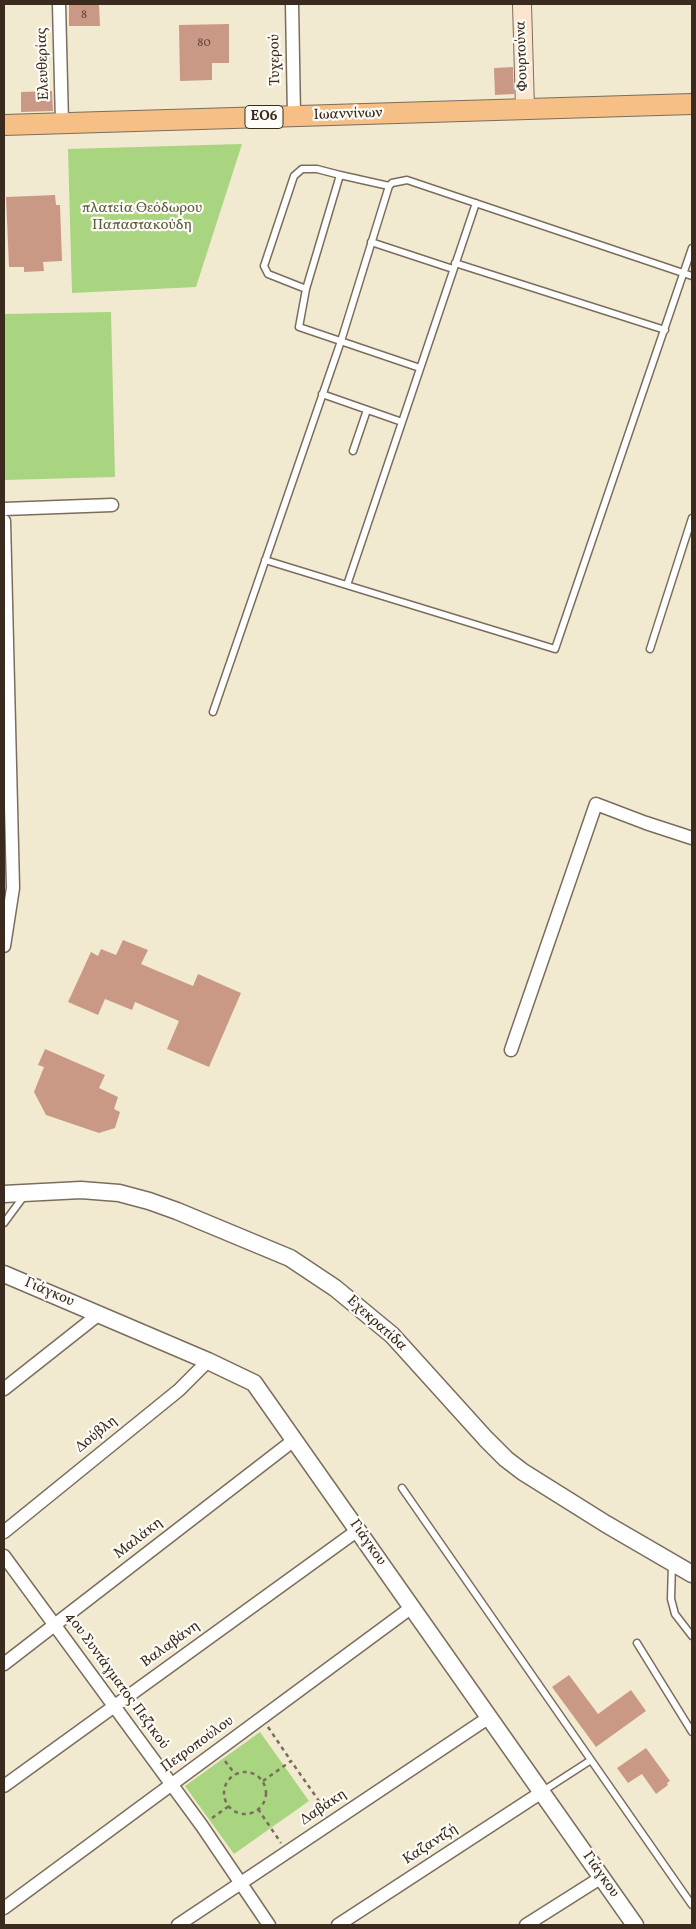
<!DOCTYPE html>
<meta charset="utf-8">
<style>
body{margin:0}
#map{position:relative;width:696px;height:1929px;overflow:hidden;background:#f1ead1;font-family:Vollkorn,serif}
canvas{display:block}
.frame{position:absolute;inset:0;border:5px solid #3b2a1e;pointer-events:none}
</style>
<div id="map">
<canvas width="696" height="1929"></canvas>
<div class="frame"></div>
</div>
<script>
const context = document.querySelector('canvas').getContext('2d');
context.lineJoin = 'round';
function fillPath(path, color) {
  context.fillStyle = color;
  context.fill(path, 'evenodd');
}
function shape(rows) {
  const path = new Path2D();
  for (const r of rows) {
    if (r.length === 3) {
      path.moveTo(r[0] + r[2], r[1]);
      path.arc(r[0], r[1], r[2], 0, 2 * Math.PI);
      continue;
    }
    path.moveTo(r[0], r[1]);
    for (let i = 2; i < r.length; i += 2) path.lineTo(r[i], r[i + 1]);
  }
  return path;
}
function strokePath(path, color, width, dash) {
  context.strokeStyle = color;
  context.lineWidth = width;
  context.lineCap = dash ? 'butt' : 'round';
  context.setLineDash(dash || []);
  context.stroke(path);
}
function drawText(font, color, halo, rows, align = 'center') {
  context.font = font + ' Vollkorn,serif';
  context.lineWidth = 4.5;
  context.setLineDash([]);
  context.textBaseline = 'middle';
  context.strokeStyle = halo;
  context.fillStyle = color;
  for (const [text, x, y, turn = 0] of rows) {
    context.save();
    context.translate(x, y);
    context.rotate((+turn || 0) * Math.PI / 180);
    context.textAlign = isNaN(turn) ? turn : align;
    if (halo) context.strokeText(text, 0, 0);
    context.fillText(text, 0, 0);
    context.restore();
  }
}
fillPath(shape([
 [242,144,196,287,72,293,68,149],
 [111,312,115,477,4,480,4,314],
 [260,1732,309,1801,234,1854,185,1786]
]), '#a9d480');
fillPath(shape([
 [69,4,99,4,100,26,69,26],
 [229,24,229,63,212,63,212,80,180,81,179,25],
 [513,67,514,94,495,95,494,68],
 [52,91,53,111,21,112,21,92],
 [55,195,56,205,60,205,62,261,43,262,44,271,24,272,24,267,9,267,6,197],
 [123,940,148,950,141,964,193,986,198,974,241,993,209,1067,167,1049,179,1021,135,1002,132,1010,105,999,98,1015,68,1002,91,952,98,956,101,949,116,955],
 [45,1049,105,1075,99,1088,118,1097,114,1109,120,1112,115,1128,99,1133,46,1115,34,1092,44,1067,38,1065],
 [569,1675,598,1714,631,1690,646,1711,596,1747,552,1687],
 [646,1748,670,1781,667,1783,668,1785,656,1794,642,1774,628,1783,617,1768]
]), '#ca9985');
const service = shape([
 [389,186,340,175,306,289,299,327,420,368],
 [371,242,453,269],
 [455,263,665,330],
 [306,289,268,274,264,266,294,176,302,169,317,169,340,175],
 [322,394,402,422],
 [353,451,367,410],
 [265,560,555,649,692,248],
 [347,585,476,203],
 [650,649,692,518],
 [213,712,341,341,389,186,392,183,407,180,692,276],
 [4,1223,24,1196],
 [402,1488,591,1760,543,1791],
 [672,1563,671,1599,675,1614,692,1636],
 [637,1643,692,1732],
 [591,1760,692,1905]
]);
const minor = shape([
 [59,4,62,123],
 [292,4,294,116],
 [4,509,112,505],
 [4,521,13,888,4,946],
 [511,1050,596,804,646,823,692,838],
 [4,1389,99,1314],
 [4,1532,179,1390,208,1361],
 [4,1556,202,1826,269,1925],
 [4,1664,294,1440],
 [4,1786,358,1530],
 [4,1908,412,1607],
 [178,1925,488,1718],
 [338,1925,542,1792],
 [526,1925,602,1877]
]);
const tertiary = shape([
 [4,1194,81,1190,119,1193,149,1201,177,1211,290,1258,335,1288,392,1335,486,1439,506,1459,523,1472,606,1524,692,1574],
 [4,1274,208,1361,254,1383,635,1925]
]);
const secondary = shape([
 [522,4,525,109]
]);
const primary = shape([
 [4,125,692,104]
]);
strokePath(service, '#7b6d5d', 9);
strokePath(minor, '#7b6d5d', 15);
strokePath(tertiary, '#7b6d5d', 19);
strokePath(secondary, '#7b6d5d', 20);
strokePath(primary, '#7b6d5d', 22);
strokePath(shape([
 [268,1727,291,1761],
 [225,1761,235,1774],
 [245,1793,21],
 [263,1781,291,1761,326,1811],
 [258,1809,281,1843],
 [212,1818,229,1806]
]), '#7b6d5d', 2.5, [4, 4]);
strokePath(service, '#fff', 6);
strokePath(minor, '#fff', 12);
strokePath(tertiary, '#fff', 16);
strokePath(secondary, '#fbe5cf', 18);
strokePath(primary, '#f5bf86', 20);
drawText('12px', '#5f4638', null, [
 ["8",84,16],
 ["80",204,44]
]);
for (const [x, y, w] of [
 [264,117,38]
]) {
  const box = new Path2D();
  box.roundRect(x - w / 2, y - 11.5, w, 23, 4);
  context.fillStyle = '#fdfcf7';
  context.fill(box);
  strokePath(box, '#3b2a1e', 1);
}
drawText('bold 14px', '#3b2a1e', null, [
 ["ΕΟ6",264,117]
]);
drawText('15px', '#3b2a1e', '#fdfcf7', [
 ["Φουρτούνα",523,56,-92],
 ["Τυχερού",276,60,-91],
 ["Ελευθερίας",44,64,-92],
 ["Ιωαννίνων",348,115,-2],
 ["Γιάγκου",49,1293,23],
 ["Εχεκρατίδα",376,1324,42],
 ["Δούβλη",97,1435,-39],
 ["Μαλάκη",139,1539,-38],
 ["Γιάγκου",367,1543,55],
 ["Βαλαβάνη",171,1645,-36],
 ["4ου Συντάγματος Πεζικού",116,1681,54],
 ["Πετροπούλου",198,1745,-36],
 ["Δαβάκη",324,1808,-34],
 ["Καζαντζή",431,1845,-33],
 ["Γιάγκου",600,1875,55]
]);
drawText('15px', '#5c5d3b', '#fdfcf7', [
 ["πλατεία Θεόδωρου",142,209],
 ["Παπαστακούδη",142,226]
]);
</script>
